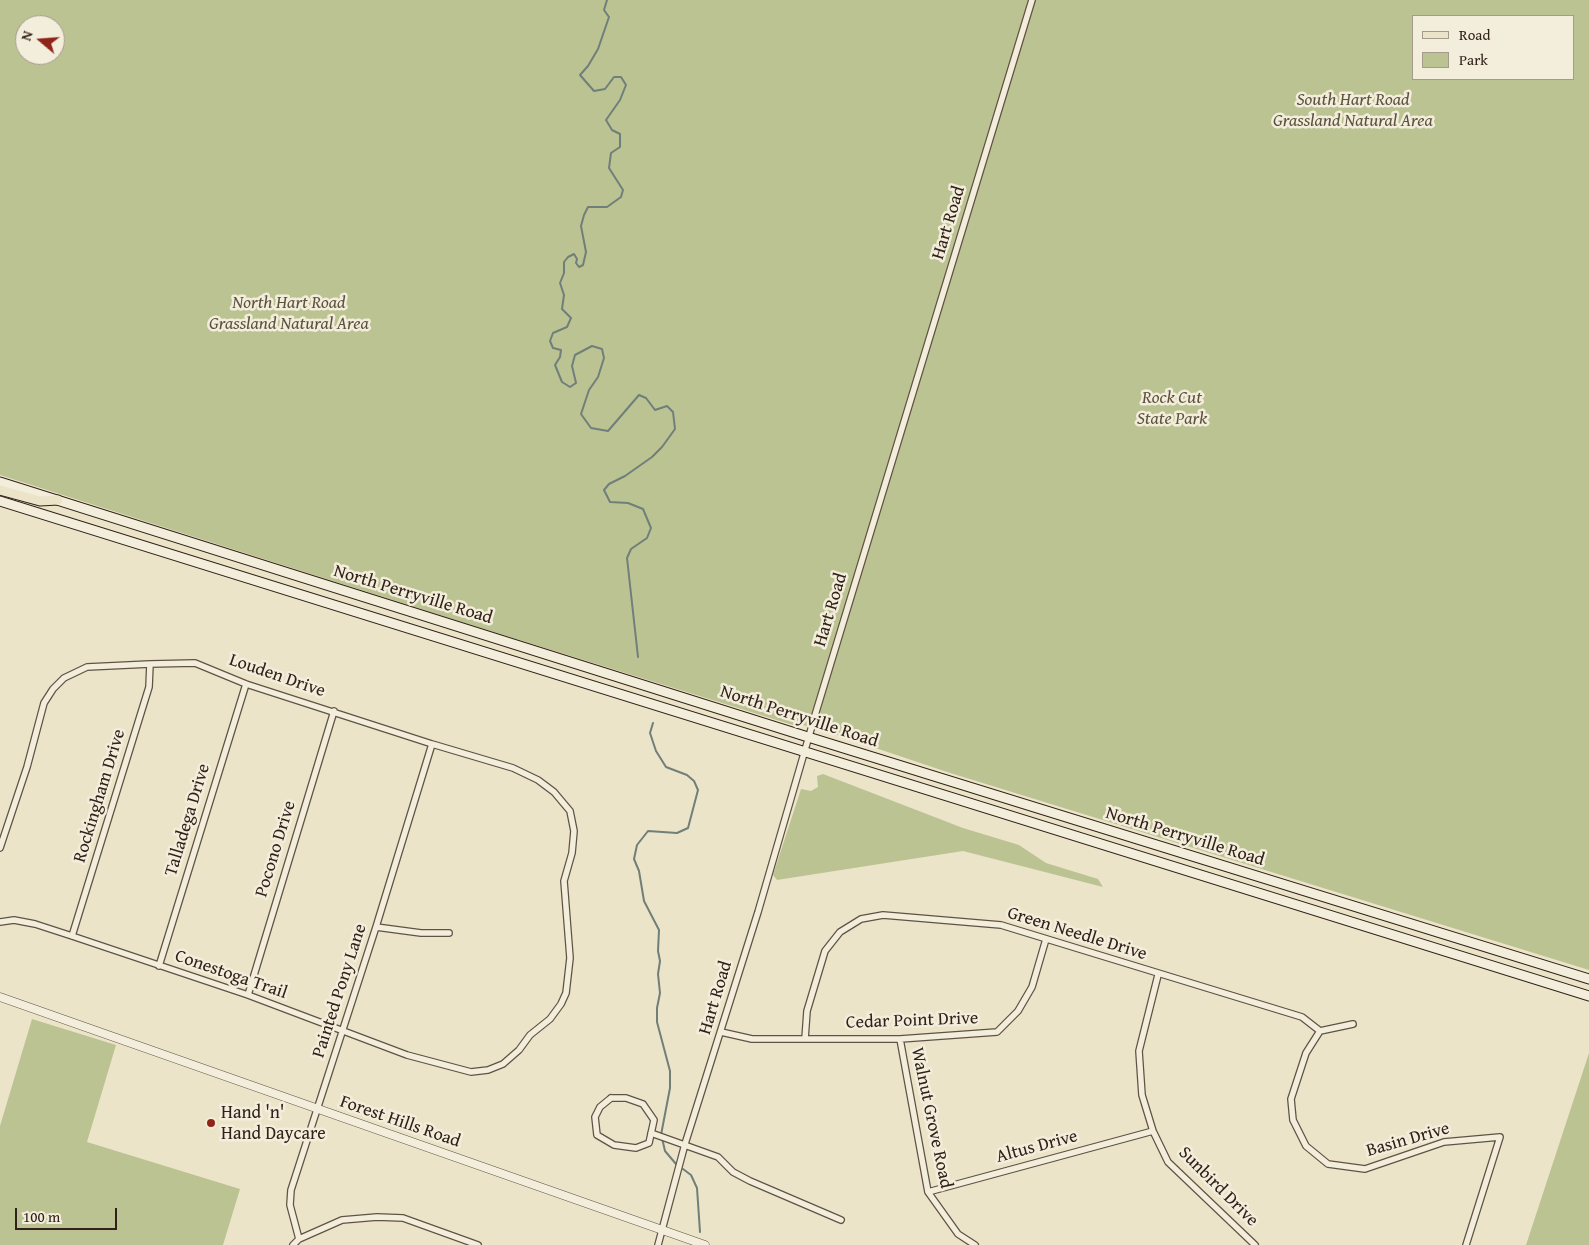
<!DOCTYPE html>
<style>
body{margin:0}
#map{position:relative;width:1589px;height:1245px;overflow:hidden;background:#ece4c8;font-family:"Gentium Book Plus",serif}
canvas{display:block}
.legend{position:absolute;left:1412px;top:15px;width:162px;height:65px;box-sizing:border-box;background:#f3eddb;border:1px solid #a59b8d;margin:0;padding:6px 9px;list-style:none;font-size:15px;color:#312119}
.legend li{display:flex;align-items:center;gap:10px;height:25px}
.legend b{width:25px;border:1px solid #a59b8d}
.north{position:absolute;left:15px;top:15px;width:50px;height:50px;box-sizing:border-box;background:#f3eddb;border:1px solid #a59b8d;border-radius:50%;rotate:288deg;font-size:14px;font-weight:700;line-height:20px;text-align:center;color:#312119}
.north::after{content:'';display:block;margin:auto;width:18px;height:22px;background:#8f2418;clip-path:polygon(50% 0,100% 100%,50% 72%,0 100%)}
.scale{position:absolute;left:15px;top:1208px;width:102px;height:22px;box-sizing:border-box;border:2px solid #312119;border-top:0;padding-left:6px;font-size:15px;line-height:18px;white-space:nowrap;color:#312119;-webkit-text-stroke:4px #f3eddb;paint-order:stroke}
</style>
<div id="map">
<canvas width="1589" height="1245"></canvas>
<ul class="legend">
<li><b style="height:6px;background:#ece4c8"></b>Road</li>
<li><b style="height:14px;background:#bcc393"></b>Park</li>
</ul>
<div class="north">N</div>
<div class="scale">100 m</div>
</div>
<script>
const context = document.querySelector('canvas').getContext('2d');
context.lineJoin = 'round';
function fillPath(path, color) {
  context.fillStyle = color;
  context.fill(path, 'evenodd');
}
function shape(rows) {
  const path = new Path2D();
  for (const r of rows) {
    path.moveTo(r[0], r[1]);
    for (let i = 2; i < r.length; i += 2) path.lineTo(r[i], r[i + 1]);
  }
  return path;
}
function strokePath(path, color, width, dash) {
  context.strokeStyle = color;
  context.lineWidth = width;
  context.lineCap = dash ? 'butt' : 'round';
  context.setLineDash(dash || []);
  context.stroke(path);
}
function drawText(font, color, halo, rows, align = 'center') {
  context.font = font + ' "Gentium Book Plus",serif';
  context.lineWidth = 5;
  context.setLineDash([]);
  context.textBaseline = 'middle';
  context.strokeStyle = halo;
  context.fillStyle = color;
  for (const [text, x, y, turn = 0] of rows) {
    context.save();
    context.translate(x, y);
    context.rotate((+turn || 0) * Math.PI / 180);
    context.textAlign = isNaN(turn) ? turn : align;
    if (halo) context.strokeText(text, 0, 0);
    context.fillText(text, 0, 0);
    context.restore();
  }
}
fillPath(shape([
 [0,0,1589,0,1589,970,947,772,828,732,799,724,796,726,471,625,0,475],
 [1413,16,1573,16,1573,79,1413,79],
 [25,25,55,25,55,55,25,55],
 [823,774,963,828,1019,845,1046,863,1098,879,1103,887,963,851,777,880,773,875,801,789,811,791,818,787,817,776],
 [32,1019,116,1045,87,1142,240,1189,223,1245,0,1245,0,1126],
 [1589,1053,1589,1245,1526,1245]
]), '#bcc393');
strokePath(shape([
 [607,0,604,10,609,17,598,49,588,66,580,75,594,91,605,89,614,77,621,77,626,85,620,100,606,120,612,130,620,134,620,147,611,153,609,168,623,190,621,197,607,207,588,207,584,215,581,226,586,252,583,265,579,267,576,263,577,259,574,254,568,257,564,262,564,273,560,283,564,295,562,309,571,318,567,327,553,333,550,341,553,348,561,350,560,357,555,365,562,382,570,387,576,383,572,366,575,355,592,346,602,349,604,358,598,377,589,390,581,414,591,428,608,431,639,395,646,398,655,410,667,406,673,412,675,429,662,447,652,457,625,476,609,484,604,490,610,502,628,503,643,509,651,528,647,538,631,549,627,558,638,657],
 [653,723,650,733,656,751,666,767,687,775,694,781,698,790,688,828,677,833,648,831,637,845,634,859,639,871,644,901,659,930,658,951,660,961,658,974,660,993,657,1008,657,1022,670,1071,670,1088,661,1135],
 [662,1138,665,1151,676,1164],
 [683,1169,691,1175,697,1188,700,1232]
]), '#707f7a', 2);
const minor = shape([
 [0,848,27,767,44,703,53,689,64,678,87,667,150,664,195,663,246,684,432,744,513,768,538,780,554,792,570,811,574,831,572,853,564,881,570,958,566,993,561,1004,550,1019,530,1035,519,1050,503,1064,488,1070,471,1072,407,1055,248,995,72,936,35,924,14,920,0,922],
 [376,927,421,933,449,933],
 [72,936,149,687,150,664],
 [159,966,246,684],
 [1158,975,1139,1051,1142,1095,1153,1131,1168,1162,1255,1245],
 [248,995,334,711],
 [1320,1031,1306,1053,1291,1099,1293,1120,1306,1146,1328,1164,1365,1169,1444,1142,1500,1137,1466,1245],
 [721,1032,752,1039,900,1039,997,1032,1018,1011,1032,987,1046,939],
 [805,1039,807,1011,825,951,840,932,861,919,883,915,1001,925,1302,1017,1320,1031,1353,1024],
 [900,1039,928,1192,958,1234,975,1245],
 [611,1098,626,1098,643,1104,654,1120,649,1143,636,1148,614,1145,597,1135,595,1117,600,1107,611,1098],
 [651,1133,718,1157,733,1172,750,1181,841,1220],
 [928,1192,1153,1131],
 [299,1239,290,1205,291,1190,376,927,432,744],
 [293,1245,299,1239,342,1220,377,1217,403,1218,478,1245],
 [658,1245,685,1144,758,912,816,712,1032,0]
]);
const tertiary = shape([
 [0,997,705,1245]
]);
const secondary = shape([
 [0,482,808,737,1589,979],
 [0,501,1589,996]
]);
const primary = shape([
 [0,490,40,501,58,500]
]);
strokePath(minor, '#605245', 8);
strokePath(tertiary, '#605245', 9);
strokePath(secondary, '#312119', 11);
strokePath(primary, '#312119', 11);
strokePath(minor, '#f3eddb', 5.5);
strokePath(tertiary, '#f3eddb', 8);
strokePath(secondary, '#f3eddb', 9);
strokePath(primary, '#ece4c8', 9);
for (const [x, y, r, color] of [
 [211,1123,5,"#8f2418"]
]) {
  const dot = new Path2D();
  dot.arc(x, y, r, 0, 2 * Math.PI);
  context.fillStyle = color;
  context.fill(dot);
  strokePath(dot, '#f3eddb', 2);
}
drawText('italic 18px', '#5b523e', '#f3eddb', [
 ["South Hart Road",1353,100],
 ["Grassland Natural Area",1353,121],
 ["North Hart Road",289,303],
 ["Grassland Natural Area",289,324],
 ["Rock Cut",1172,398],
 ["State Park",1172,419]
]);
drawText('18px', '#312119', '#f3eddb', [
 ["Hart Road",949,223,-73],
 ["North Perryville Road",413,595,17],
 ["Hart Road",831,610,-73],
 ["Louden Drive",277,676,19],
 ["North Perryville Road",799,717,18],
 ["Rockingham Drive",100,796,-73],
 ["Talladega Drive",188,820,-73],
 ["North Perryville Road",1185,837,17],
 ["Pocono Drive",276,849,-73],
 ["Green Needle Drive",1077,934,17],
 ["Conestoga Trail",231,975,19],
 ["Painted Pony Lane",340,991,-72],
 ["Hart Road",716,998,-73],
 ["Cedar Point Drive",912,1021,-2],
 ["Walnut Grove Road",931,1118,78],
 ["Forest Hills Road",400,1122,19],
 ["Basin Drive",1408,1140,-16],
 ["Altus Drive",1037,1147,-15],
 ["Sunbird Drive",1218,1187,45]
]);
drawText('18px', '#312119', '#f3eddb', [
 ["Hand 'n'",221,1113],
 ["Hand Daycare",221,1134]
], 'left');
</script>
